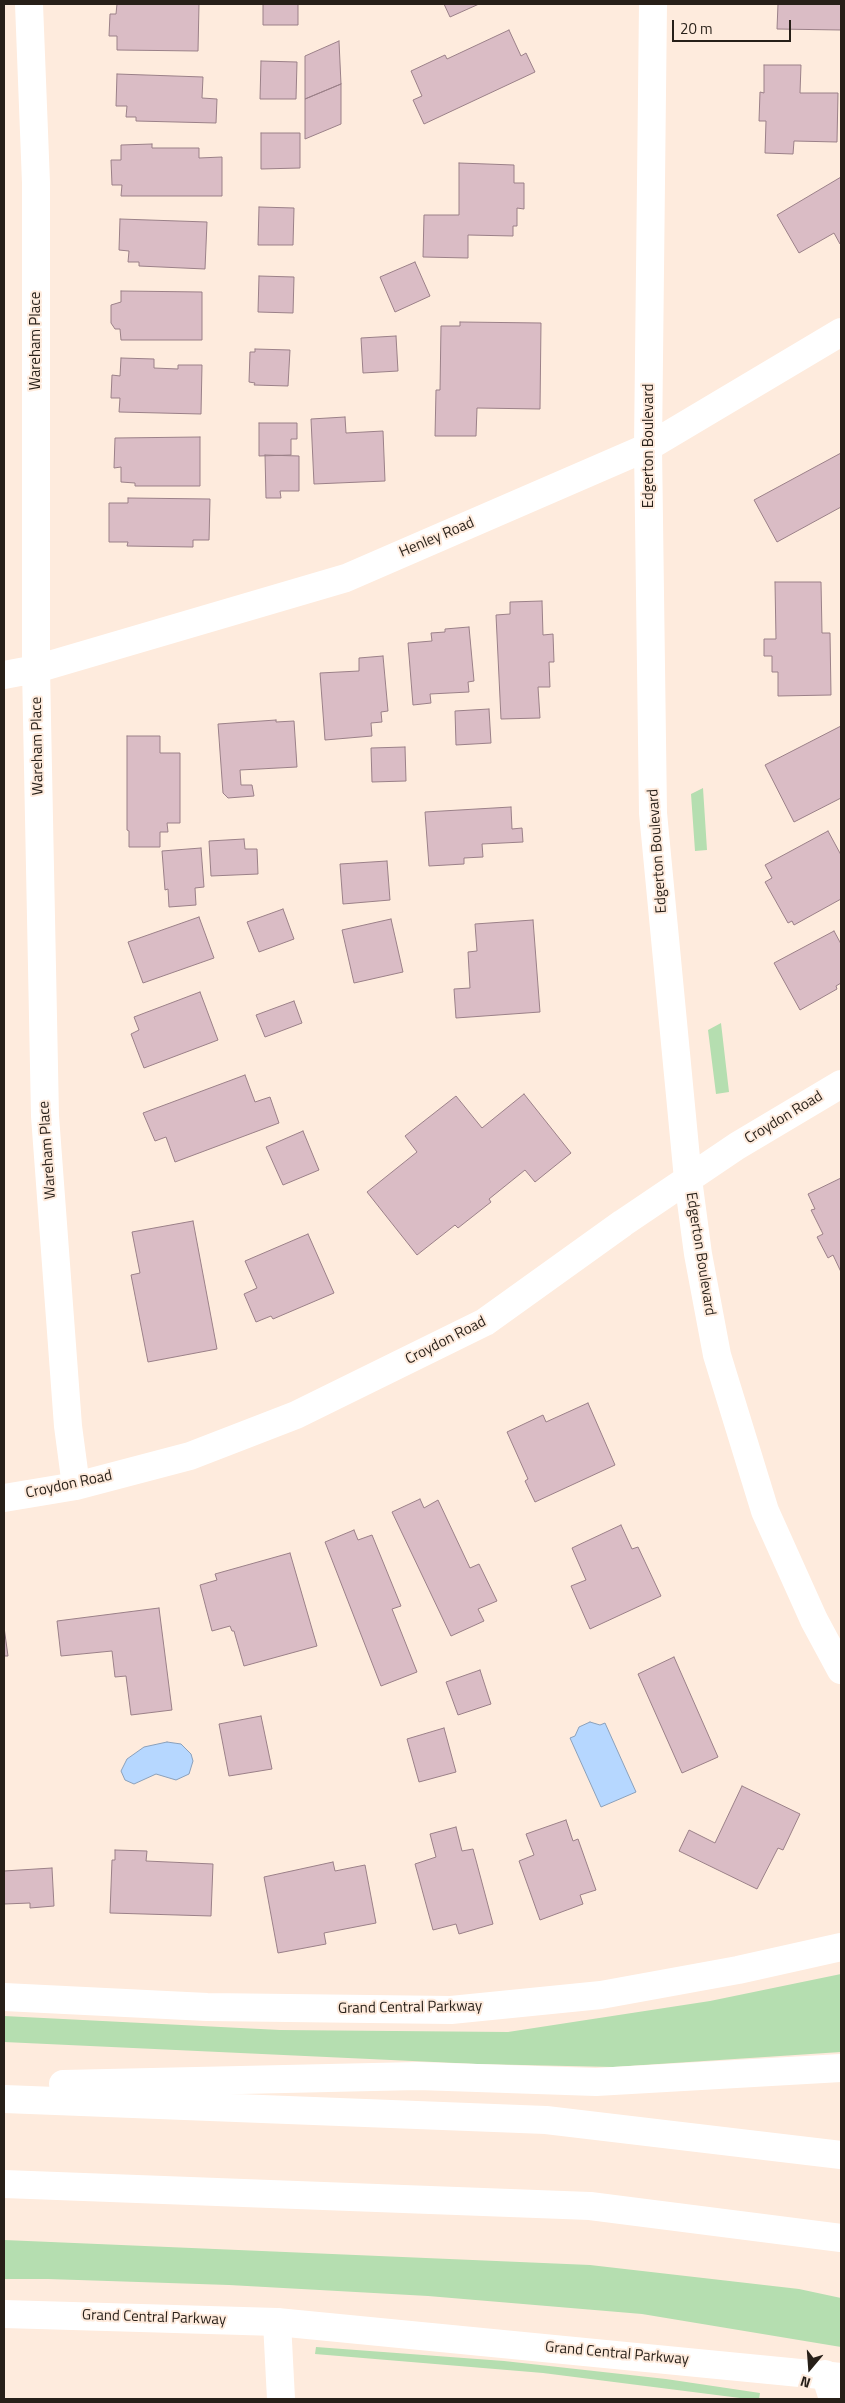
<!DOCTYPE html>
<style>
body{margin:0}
#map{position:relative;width:845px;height:2403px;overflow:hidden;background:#feebdd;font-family:"Titillium Web",sans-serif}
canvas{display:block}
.frame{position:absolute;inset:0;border:5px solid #271f18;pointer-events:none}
.north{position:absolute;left:785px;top:2343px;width:50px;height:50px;-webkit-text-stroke:4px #feebdd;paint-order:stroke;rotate:198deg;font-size:14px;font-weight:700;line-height:20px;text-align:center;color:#271f18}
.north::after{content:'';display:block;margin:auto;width:18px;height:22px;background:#271f18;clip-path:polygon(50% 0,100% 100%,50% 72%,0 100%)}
.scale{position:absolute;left:672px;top:20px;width:119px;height:22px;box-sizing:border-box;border:2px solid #271f18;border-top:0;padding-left:6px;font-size:15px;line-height:18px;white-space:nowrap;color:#271f18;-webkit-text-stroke:4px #feebdd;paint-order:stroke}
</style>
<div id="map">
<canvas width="845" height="2403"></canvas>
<div class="frame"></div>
<div class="north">N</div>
<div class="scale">20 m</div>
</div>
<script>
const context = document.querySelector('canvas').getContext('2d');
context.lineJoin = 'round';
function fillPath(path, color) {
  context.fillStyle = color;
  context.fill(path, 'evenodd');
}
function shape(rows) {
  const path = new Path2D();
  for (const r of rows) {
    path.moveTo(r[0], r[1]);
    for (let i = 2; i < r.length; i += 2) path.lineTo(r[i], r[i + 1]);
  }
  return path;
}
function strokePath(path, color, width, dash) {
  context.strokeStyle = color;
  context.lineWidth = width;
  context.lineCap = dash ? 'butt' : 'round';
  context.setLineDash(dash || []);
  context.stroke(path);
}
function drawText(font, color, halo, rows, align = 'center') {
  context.font = font + ' "Titillium Web",sans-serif';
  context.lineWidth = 4;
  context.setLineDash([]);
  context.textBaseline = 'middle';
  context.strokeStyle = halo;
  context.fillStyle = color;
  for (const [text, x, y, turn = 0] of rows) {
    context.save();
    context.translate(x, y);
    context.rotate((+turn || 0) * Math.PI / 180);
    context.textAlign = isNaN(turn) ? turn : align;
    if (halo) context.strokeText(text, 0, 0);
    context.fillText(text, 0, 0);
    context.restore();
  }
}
fillPath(shape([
 [703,788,707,850,695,851,691,794],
 [721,1023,729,1092,716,1094,708,1030],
 [841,1974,841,2052,613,2067,477,2064,4,2042,4,2016,280,2030,508,2032,710,2001],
 [4,2240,590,2265,799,2289,841,2298,841,2347,642,2314,428,2296,229,2285,48,2279,4,2279],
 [316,2347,504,2361,666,2379,760,2393,759,2399,748,2399,543,2373,315,2354]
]), '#b5deb0');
const water = shape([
 [590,1722,600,1725,605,1723,636,1792,601,1807,570,1738,575,1736,579,1727,590,1722],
 [167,1742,181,1744,191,1754,193,1761,189,1774,176,1780,156,1774,134,1784,125,1780,121,1771,127,1759,144,1747,167,1742]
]);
fillPath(water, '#b6d7ff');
strokePath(water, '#8ba0ba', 1);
const building = shape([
 [117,4,199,4,198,51,117,50,117,36,109,36,110,14,116,14,117,4],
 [263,4,298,4,298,25,263,25,263,4],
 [444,4,479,4,450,17,444,4],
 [778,4,841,4,841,30,777,29,778,4],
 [509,30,521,56,526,53,535,72,424,124,413,100,422,96,411,71,445,55,447,59,509,30],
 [339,41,341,84,305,99,305,56,339,41],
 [261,61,297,62,296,99,260,99,261,61],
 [764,65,801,65,800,93,838,93,837,142,794,141,793,154,765,153,766,121,759,121,760,92,764,93,764,65],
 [117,74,203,77,202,98,217,99,216,123,136,121,136,117,126,117,127,106,116,106,117,74],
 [341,84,341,124,305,139,305,99,341,84],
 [261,133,300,133,300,168,261,169,261,133],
 [152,144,152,148,199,148,199,158,222,157,222,196,121,196,122,185,112,185,111,160,121,160,121,145,152,144],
 [459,163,514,165,514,183,524,183,524,209,517,208,517,226,513,226,513,236,468,235,468,258,423,257,424,215,459,215,459,163],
 [841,177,841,243,840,244,834,233,799,253,777,215,841,177],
 [259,207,294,208,293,245,258,245,259,207],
 [120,219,207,222,205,269,139,266,139,262,128,262,129,251,119,250,120,219],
 [415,262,430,296,395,312,380,277,415,262],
 [259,276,294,277,293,313,258,312,259,276],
 [121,291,202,292,202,340,121,340,120,329,115,329,111,323,111,305,121,302,121,291],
 [460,322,541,323,540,409,477,408,476,436,435,436,436,390,440,390,441,326,460,326,460,322],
 [396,336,398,371,363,373,361,338,396,336],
 [255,349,290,350,288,386,254,385,255,383,249,382,250,352,255,352,255,349],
 [121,358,154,359,154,368,178,369,178,365,202,365,201,414,119,412,120,398,111,398,112,375,120,376,121,358],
 [345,417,346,433,383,431,385,481,314,484,311,419,345,417],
 [259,423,297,423,297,439,291,439,291,455,259,456,259,423],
 [200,437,200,486,135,486,135,483,121,482,121,467,114,468,115,438,200,437],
 [841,453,841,507,777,542,754,500,841,453],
 [265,455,299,456,299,491,280,491,281,498,266,498,265,455],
 [128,498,210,499,209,540,193,540,193,547,127,546,128,542,109,542,109,503,128,503,128,498],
 [775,582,821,582,822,633,830,633,831,695,778,696,778,672,772,672,772,656,764,656,764,639,776,639,775,582],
 [542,601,543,635,553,634,554,662,549,662,550,687,538,687,540,718,501,719,496,615,510,614,510,602,542,601],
 [469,627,474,681,468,682,469,692,430,694,431,703,413,705,408,643,432,641,431,633,445,632,445,629,469,627],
 [383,656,388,711,381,712,382,722,371,723,372,736,325,740,320,673,359,671,359,658,383,656],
 [489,709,491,743,456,745,455,711,489,709],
 [276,720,276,722,294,721,297,767,240,770,241,785,252,785,254,796,228,798,223,793,218,724,276,720],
 [841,726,841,798,794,822,765,765,841,726],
 [127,736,160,736,160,753,180,753,180,823,167,823,168,832,160,832,160,847,129,847,129,831,127,830,127,736],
 [405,747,406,781,372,782,371,748,405,747],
 [511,807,512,829,522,828,523,842,482,844,483,857,464,858,464,864,429,866,425,812,511,807],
 [828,831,841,855,841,899,794,925,792,921,788,923,765,882,772,878,765,865,828,831],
 [244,839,245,849,257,849,258,874,211,876,209,841,244,839],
 [201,848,204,887,195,888,196,905,169,907,168,889,165,890,162,851,201,848],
 [387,861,390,900,343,904,340,864,387,861],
 [283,909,294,939,259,952,247,922,283,909],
 [199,917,214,958,143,983,128,942,199,917],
 [391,919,403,972,354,983,342,930,391,919],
 [533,920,540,1012,456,1018,454,989,470,988,468,952,477,951,475,924,533,920],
 [834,931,841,944,841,983,836,986,837,989,800,1010,774,963,834,931],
 [200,992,218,1040,144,1068,131,1034,139,1030,134,1017,200,992],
 [294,1001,302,1023,265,1037,256,1015,294,1001],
 [245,1075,255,1102,270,1097,279,1123,175,1162,166,1137,155,1141,143,1113,245,1075],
 [524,1094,571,1153,535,1182,525,1170,489,1199,491,1202,458,1228,455,1225,417,1255,367,1192,417,1152,405,1136,456,1096,482,1128,524,1094],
 [303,1131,319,1170,283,1185,266,1147,303,1131],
 [841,1178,841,1272,833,1255,828,1258,817,1237,823,1234,811,1210,815,1209,808,1194,841,1178],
 [193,1221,217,1349,148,1362,131,1275,140,1273,132,1232,193,1221],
 [308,1234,334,1293,273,1319,271,1316,256,1322,244,1294,257,1288,245,1261,308,1234],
 [588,1403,615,1465,535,1502,525,1481,528,1479,507,1432,543,1415,546,1422,588,1403],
 [420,1499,424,1508,438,1500,470,1568,479,1564,497,1601,478,1609,484,1621,451,1636,392,1512,420,1499],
 [621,1525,632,1549,638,1547,661,1596,590,1629,571,1586,586,1580,572,1548,621,1525],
 [354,1530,358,1540,372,1535,401,1606,392,1609,417,1672,381,1686,325,1542,354,1530],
 [290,1553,317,1646,244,1666,234,1631,232,1631,230,1626,212,1631,200,1585,217,1580,215,1574,290,1553],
 [159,1608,172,1710,131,1715,126,1676,115,1677,112,1651,61,1656,57,1621,159,1608],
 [4,1627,8,1656,4,1656,4,1627],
 [674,1657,718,1757,682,1773,638,1674,674,1657],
 [480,1670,491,1704,458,1715,446,1682,480,1670],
 [261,1716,272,1769,229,1776,219,1724,261,1716],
 [444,1728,456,1772,419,1782,407,1739,444,1728],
 [742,1786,800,1814,783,1850,778,1848,757,1889,679,1851,689,1830,715,1843,742,1786],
 [566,1820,573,1841,578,1839,596,1890,580,1895,583,1904,540,1920,519,1861,534,1855,526,1834,566,1820],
 [456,1827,462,1851,473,1849,493,1924,459,1934,456,1924,433,1930,415,1864,436,1857,430,1834,456,1827],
 [115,1850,147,1851,146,1861,213,1864,211,1916,110,1913,112,1860,115,1860,115,1850],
 [333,1862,335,1871,365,1865,376,1923,324,1933,326,1944,278,1953,264,1877,333,1862],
 [52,1868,54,1906,30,1908,30,1903,4,1904,4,1871,52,1868]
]);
fillPath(building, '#dabcc5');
strokePath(building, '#9b8088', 1);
strokePath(shape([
 [29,4,36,183,36,669,45,1116,68,1426,76,1486],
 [653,4,648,447,653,813,688,1179,698,1254,717,1355,765,1511,814,1620,841,1670],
 [4,675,36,669,346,578,648,447,841,332],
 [4,1498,76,1486,190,1456,296,1415,485,1322,623,1223,737,1146,841,1084],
 [277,2322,281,2399],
 [825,2374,833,2399]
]), '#fff', 28);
strokePath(shape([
 [4,1997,207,2007,451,2010,601,1995,738,1970,841,1947],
 [4,2314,277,2322,841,2377]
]), '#fff', 28);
strokePath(shape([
 [63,2084,418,2076,596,2082,841,2068],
 [4,2099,546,2120,841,2155],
 [4,2184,590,2206,841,2238]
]), '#fff', 28);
drawText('15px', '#271f18', '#feebdd', [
 ["Wareham Place",36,341,-90],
 ["Edgerton Boulevard",649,446,-90],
 ["Henley Road",437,538,-23],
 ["Wareham Place",38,746,-91],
 ["Edgerton Boulevard",658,851,-94],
 ["Croydon Road",784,1118,-31],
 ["Wareham Place",48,1150,-94],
 ["Edgerton Boulevard",700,1254,81],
 ["Croydon Road",446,1341,-27],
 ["Croydon Road",69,1485,-12],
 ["Grand Central Parkway",410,2008,-1],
 ["Grand Central Parkway",154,2318,2],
 ["Grand Central Parkway",617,2354,5]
]);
</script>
